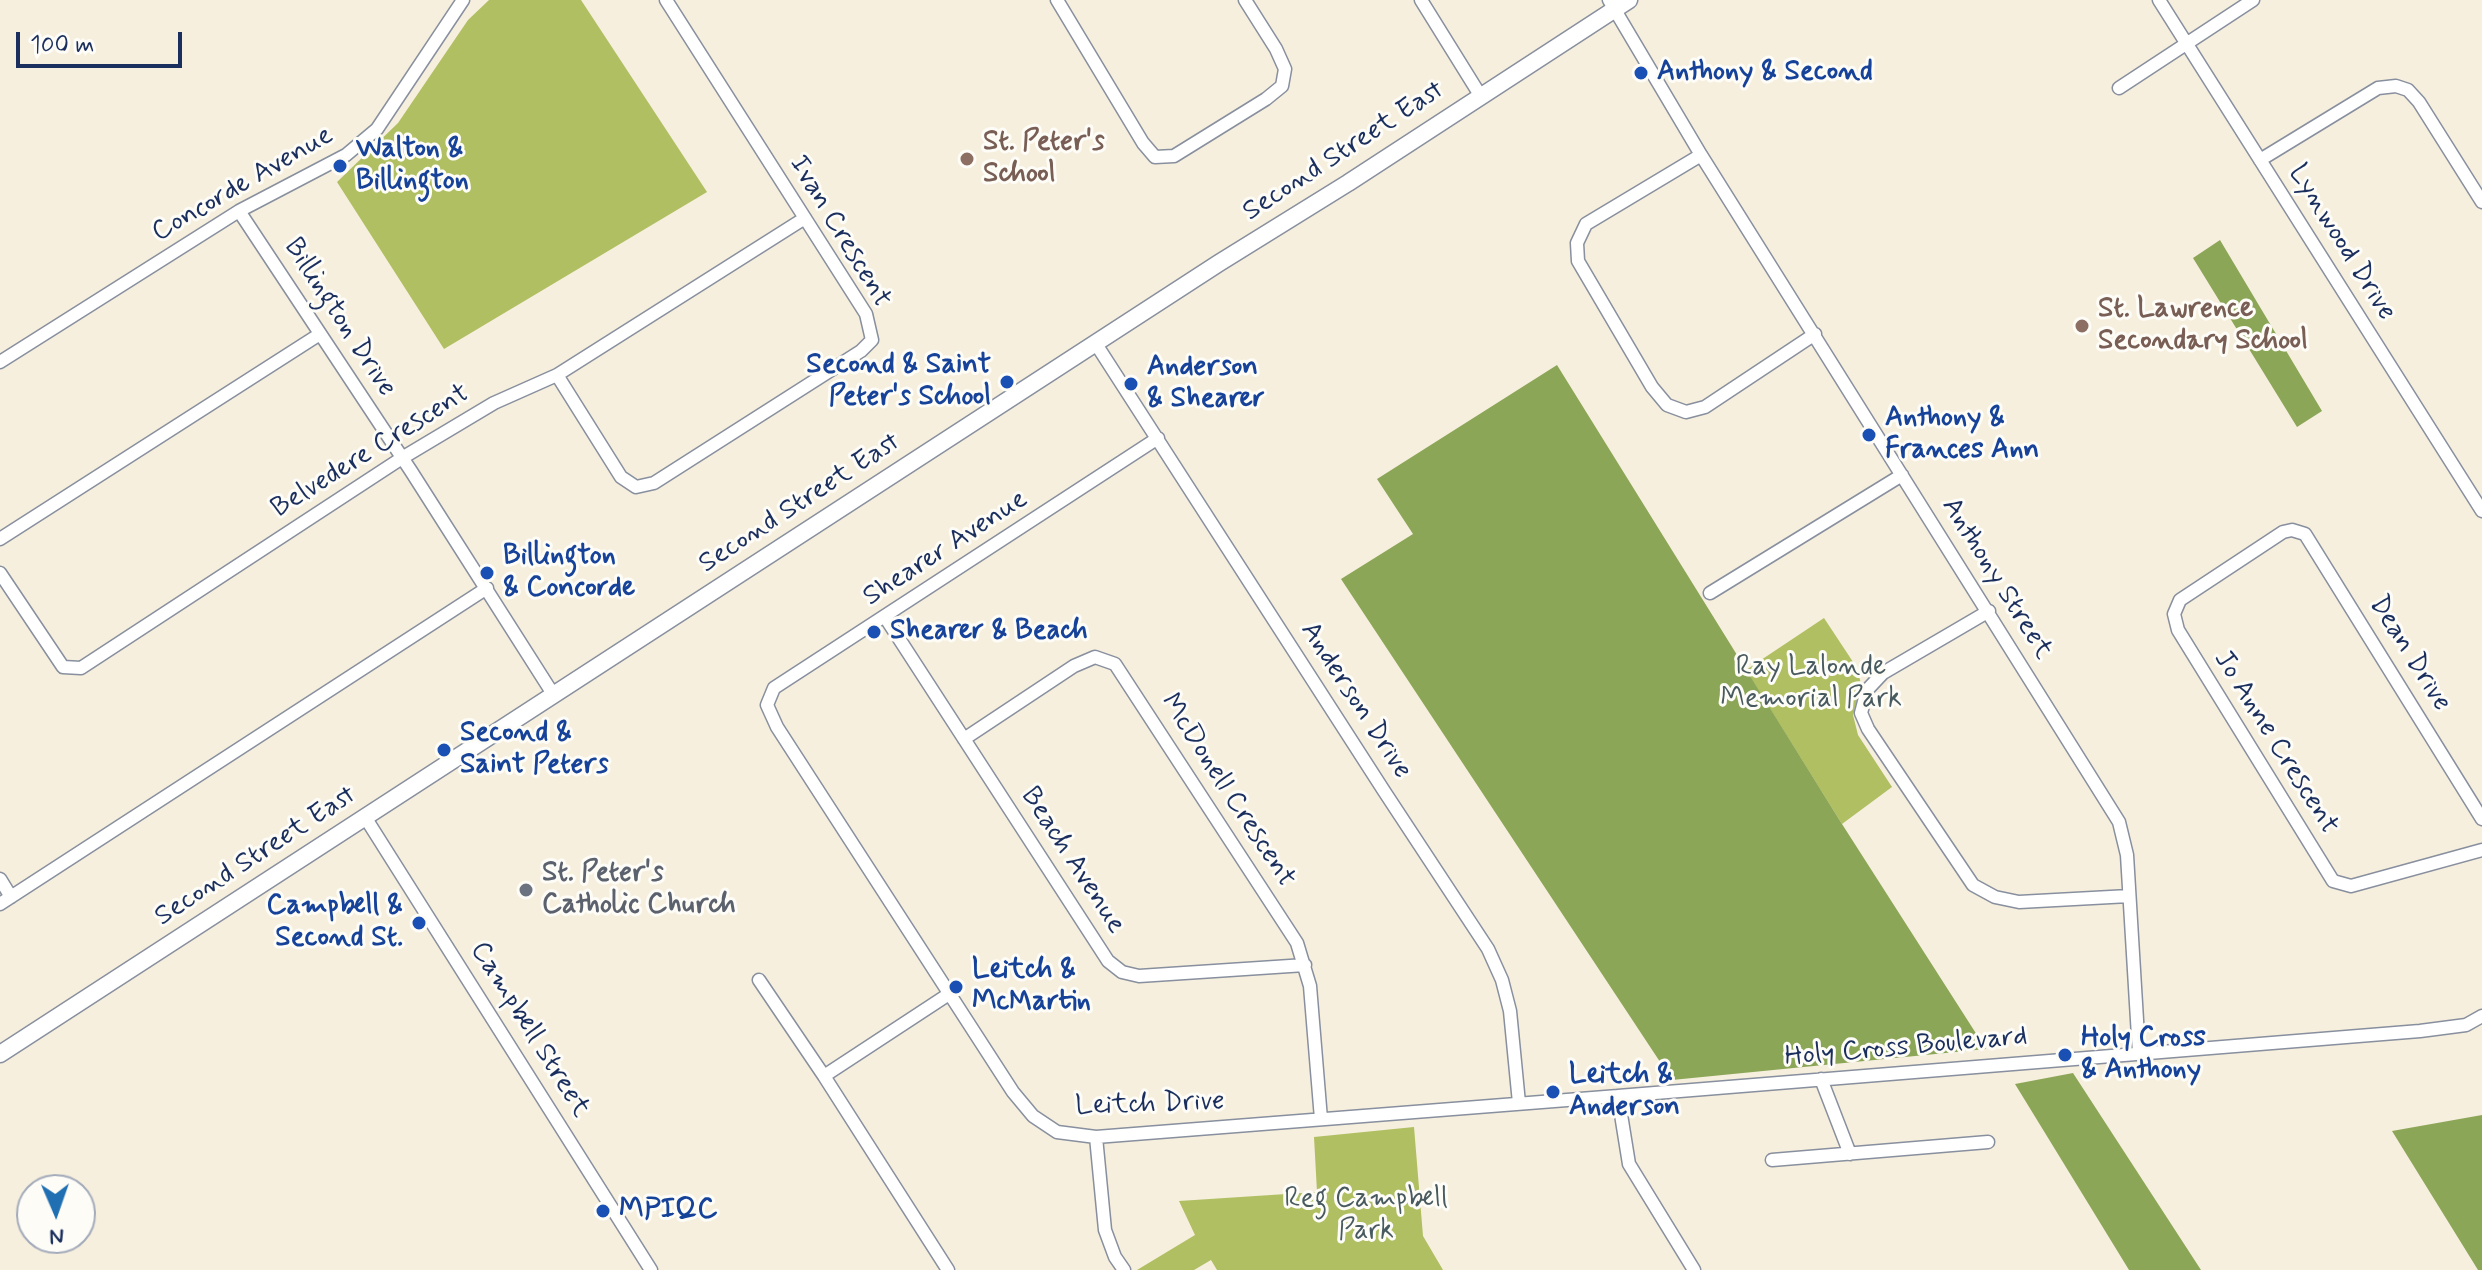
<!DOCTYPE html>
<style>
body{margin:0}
#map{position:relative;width:2482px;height:1270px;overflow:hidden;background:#f6efdd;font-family:Mynerve,sans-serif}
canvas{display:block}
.north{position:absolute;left:16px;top:1174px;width:80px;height:80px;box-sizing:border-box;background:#fdfcf7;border:2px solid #a3aaba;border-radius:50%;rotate:178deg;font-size:22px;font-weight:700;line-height:32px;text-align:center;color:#1b2f5e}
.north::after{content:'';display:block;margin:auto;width:28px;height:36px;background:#1f6fb2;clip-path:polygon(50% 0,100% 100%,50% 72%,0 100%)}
.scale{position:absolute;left:16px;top:32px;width:166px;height:36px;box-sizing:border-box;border:4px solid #1b2f5e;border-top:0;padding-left:10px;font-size:24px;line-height:28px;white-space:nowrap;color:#1b2f5e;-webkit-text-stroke:6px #fdfcf7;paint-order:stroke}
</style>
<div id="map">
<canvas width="2482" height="1270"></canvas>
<div class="north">N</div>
<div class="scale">100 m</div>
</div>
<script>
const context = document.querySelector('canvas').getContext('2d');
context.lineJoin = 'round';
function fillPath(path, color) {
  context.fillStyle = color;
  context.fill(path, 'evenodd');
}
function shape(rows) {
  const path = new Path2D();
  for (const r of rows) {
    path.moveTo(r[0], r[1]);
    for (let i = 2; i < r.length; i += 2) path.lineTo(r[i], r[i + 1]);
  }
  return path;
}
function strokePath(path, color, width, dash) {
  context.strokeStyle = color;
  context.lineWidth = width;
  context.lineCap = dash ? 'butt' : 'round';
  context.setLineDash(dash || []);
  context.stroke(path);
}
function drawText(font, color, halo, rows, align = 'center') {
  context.font = font + ' Mynerve,sans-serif';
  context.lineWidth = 6;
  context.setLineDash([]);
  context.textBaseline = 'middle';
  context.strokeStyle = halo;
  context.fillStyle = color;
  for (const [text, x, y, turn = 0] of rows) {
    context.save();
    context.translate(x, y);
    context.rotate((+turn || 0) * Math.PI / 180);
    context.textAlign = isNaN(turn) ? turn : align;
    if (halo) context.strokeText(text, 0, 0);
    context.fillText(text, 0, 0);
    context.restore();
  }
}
fillPath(shape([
 [489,0,581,0,707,192,444,349,337,182,398,123,468,20],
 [1824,618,1857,668,1861,684,1853,715,1858,735,1892,787,1842,824,1746,670],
 [1414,1127,1423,1236,1443,1270,1217,1270,1211,1260,1194,1270,1137,1270,1195,1235,1179,1201,1317,1192,1314,1137]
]), '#b0bf62');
fillPath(shape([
 [2220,240,2322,411,2297,427,2193,258],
 [1557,365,1842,824,1986,1049,1672,1080,1341,579,1413,534,1377,479],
 [2073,1073,2201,1270,2129,1270,2015,1084],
 [2482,1115,2482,1270,2478,1270,2392,1131]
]), '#8ca658');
const minor = shape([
 [1057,0,1143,143,1155,157,1174,156,1266,99,1282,86,1285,69,1276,49,1245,0],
 [1421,0,1480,95],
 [1609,0,1701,155,2119,822,2127,855,2139,1053],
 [2159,0,2482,511],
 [2119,88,2253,0],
 [1701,155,1586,224,1577,243,1578,261,1652,387,1667,405,1686,412,1705,407,1815,334],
 [2260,160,2378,88,2396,86,2408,90,2419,102,2482,202],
 [239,211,411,471,553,694],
 [1096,344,1384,791,1488,949,1502,980,1510,1011,1519,1103],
 [0,362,239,211,346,155,377,129,463,0],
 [557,375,621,477,636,487,654,483,861,351,872,340,866,314,666,0],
 [1158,438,774,688,767,705,777,727,1013,1092,1033,1116,1057,1132,1096,1137,1618,1096,2420,1031,2466,1025,2482,1016],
 [0,539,320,334],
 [0,573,63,667,81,668,402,458,494,403,557,375,805,218],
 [1710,593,1902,475],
 [1989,611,1883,673,1867,690,1861,713,1868,729,1973,885,1995,897,2019,902,2129,896],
 [885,617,1108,961,1122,972,1139,976,1305,965],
 [964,739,1074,666,1095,657,1115,664,1297,943,1310,986,1321,1119],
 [365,817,651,1270],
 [2482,819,2305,534,2292,530,2283,532,2180,600,2174,614,2178,630,2333,881,2351,886,2482,850],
 [0,879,11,897],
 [0,904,487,588],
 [759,980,824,1076,948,1270],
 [824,1076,949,994],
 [1821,1079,1850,1154],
 [1618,1096,1629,1164,1694,1270],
 [1096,1137,1105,1230,1115,1257,1124,1270],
 [1772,1160,1988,1142]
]);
const major = shape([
 [0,1054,1219,263,1348,183,1629,0]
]);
strokePath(minor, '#888f9e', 15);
strokePath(major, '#888f9e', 19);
strokePath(minor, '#fff', 12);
strokePath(major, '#fff', 16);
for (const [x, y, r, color] of [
 [1641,73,8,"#1a4fb4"],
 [967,159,8,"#8d6e63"],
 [340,166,8,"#1a4fb4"],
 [2082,326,8,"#8d6e63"],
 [1007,382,8,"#1a4fb4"],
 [1131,384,8,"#1a4fb4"],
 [1869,435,8,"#1a4fb4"],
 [487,573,8,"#1a4fb4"],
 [874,632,8,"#1a4fb4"],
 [444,750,8,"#1a4fb4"],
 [526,890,8,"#6b7280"],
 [419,923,8,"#1a4fb4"],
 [956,987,8,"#1a4fb4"],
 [2065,1055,8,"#1a4fb4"],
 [1553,1092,8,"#1a4fb4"],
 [603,1211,8,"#1a4fb4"]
]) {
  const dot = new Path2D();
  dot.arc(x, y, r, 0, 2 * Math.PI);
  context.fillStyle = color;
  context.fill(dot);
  strokePath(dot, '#fdfcf7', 3);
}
drawText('bold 28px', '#164399', '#fdfcf7', [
 ["Anthony & Second",1657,73],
 ["Walton &",356,150],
 ["Billington",356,182],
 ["Second & Saint",991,366,"right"],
 ["Peter's School",991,398,"right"],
 ["Anderson",1147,368],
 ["& Shearer",1147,400],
 ["Anthony &",1885,419],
 ["Frances Ann",1885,451],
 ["Billington",503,557],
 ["& Concorde",503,589],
 ["Shearer & Beach",890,632],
 ["Second &",460,734],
 ["Saint Peters",460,766],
 ["Campbell &",403,907,"right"],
 ["Second St.",403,939,"right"],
 ["Leitch &",972,971],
 ["McMartin",972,1003],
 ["Holy Cross",2081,1039],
 ["& Anthony",2081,1071],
 ["Leitch &",1569,1076],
 ["Anderson",1569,1108],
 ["MPIQC",619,1211]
], 'left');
drawText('bold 28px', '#785e54', '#fdfcf7', [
 ["St. Peter's",983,143],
 ["School",983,175],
 ["St. Lawrence",2098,310],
 ["Secondary School",2098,342]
], 'left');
drawText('28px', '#1b2f5e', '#fdfcf7', [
 ["Second Street East",1344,152,-33],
 ["Concorde Avenue",243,185,-30],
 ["Ivan Crescent",839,232,59],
 ["Lynwood Drive",2341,243,58],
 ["Billington Drive",339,318,57],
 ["Belvedere Crescent",371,452,-32],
 ["Second Street East",800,504,-33],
 ["Shearer Avenue",946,549,-33],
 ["Anthony Street",1996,579,58],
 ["Dean Drive",2409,654,58],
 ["Anderson Drive",1355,701,57],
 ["Jo Anne Crescent",2275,743,58],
 ["McDonell Crescent",1227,791,57],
 ["Second Street East",256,857,-33],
 ["Beach Avenue",1072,861,57],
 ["Campbell Street",529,1030,58],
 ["Holy Cross Boulevard",1906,1048,-5],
 ["Leitch Drive",1150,1105,-2]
]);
drawText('28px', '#485a5f', '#fdfcf7', [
 ["Ray Lalonde",1811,668],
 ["Memorial Park",1811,700],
 ["Reg Campbell",1366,1200],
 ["Park",1366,1232]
]);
drawText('bold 28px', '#5b616d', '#fdfcf7', [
 ["St. Peter's",542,874],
 ["Catholic Church",542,906]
], 'left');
</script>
